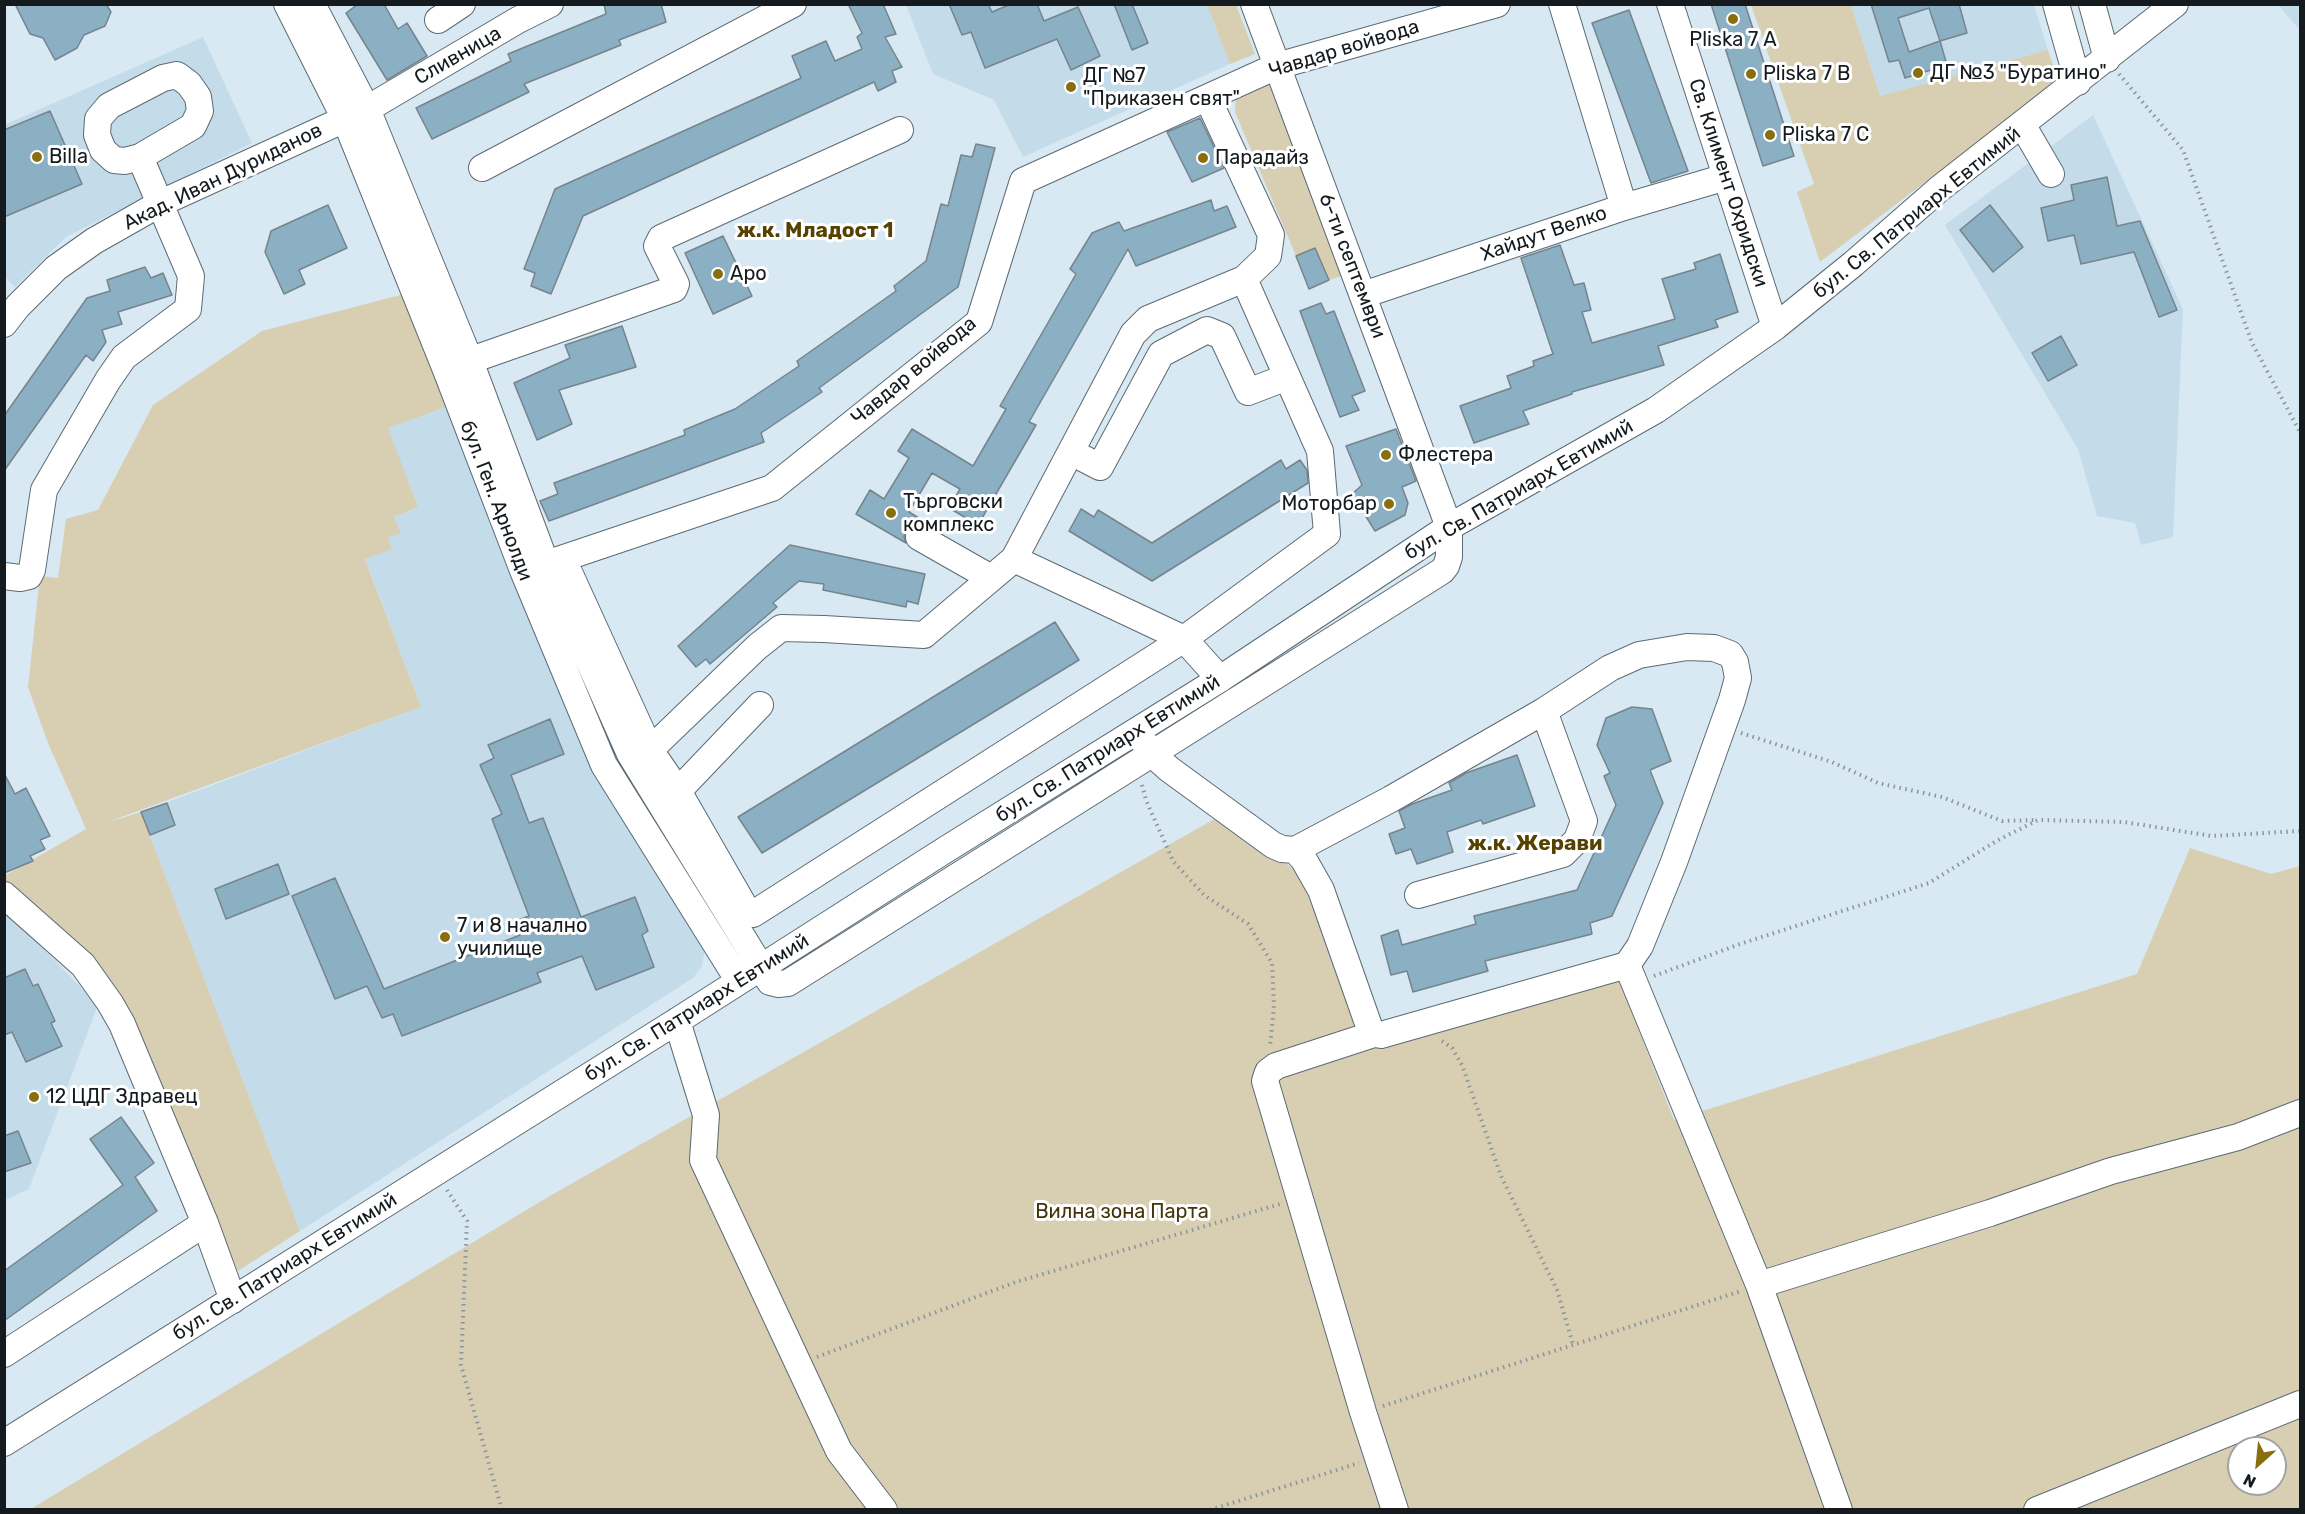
<!DOCTYPE html>
<meta charset="utf-8">
<style>
body{margin:0}
#map{position:relative;width:2305px;height:1514px;overflow:hidden;background:#d8e9f3;font-family:Rubik,sans-serif}
canvas{display:block}
.frame{position:absolute;inset:0;border:6px solid #141a1d;pointer-events:none}
.north{position:absolute;left:2227px;top:1436px;width:60px;height:60px;box-sizing:border-box;background:#fff;border:2px solid #a1a3a5;border-radius:50%;rotate:207deg;font-size:16px;font-weight:700;line-height:24px;text-align:center;color:#141a1d}
.north::after{content:'';display:block;margin:auto;width:21px;height:27px;background:#896e0e;clip-path:polygon(50% 0,100% 100%,50% 72%,0 100%)}
</style>
<div id="map">
<canvas width="2305" height="1514"></canvas>
<div class="frame"></div>
<div class="north">N</div>
</div>
<script>
const context = document.querySelector('canvas').getContext('2d');
context.lineJoin = 'round';
function fillPath(path, color) {
  context.fillStyle = color;
  context.fill(path, 'evenodd');
}
function shape(rows) {
  const path = new Path2D();
  for (const r of rows) {
    path.moveTo(r[0], r[1]);
    for (let i = 2; i < r.length; i += 2) path.lineTo(r[i], r[i + 1]);
  }
  return path;
}
function strokePath(path, color, width, dash) {
  context.strokeStyle = color;
  context.lineWidth = width;
  context.lineCap = dash ? 'butt' : 'round';
  context.setLineDash(dash || []);
  context.stroke(path);
}
function drawText(font, color, halo, rows, align = 'center') {
  context.font = font + ' Rubik,sans-serif';
  context.lineWidth = 6;
  context.setLineDash([]);
  context.textBaseline = 'middle';
  context.strokeStyle = halo;
  context.fillStyle = color;
  for (const [text, x, y, turn = 0] of rows) {
    context.save();
    context.translate(x, y);
    context.rotate((+turn || 0) * Math.PI / 180);
    context.textAlign = isNaN(turn) ? turn : align;
    if (halo) context.strokeText(text, 0, 0);
    context.fillText(text, 0, 0);
    context.restore();
  }
}
fillPath(shape([
 [906,5,1207,5,1230,64,1023,157,994,100,933,74],
 [1851,5,2034,5,2048,50,1880,96],
 [2278,5,2300,5,2300,30],
 [203,37,252,143,66,237,15,287,5,277,4,125],
 [2093,115,2183,309,2173,537,2141,545,2135,523,2097,516,2078,449,1945,225],
 [452,405,479,487,705,949,702,966,693,978,300,1231,141,812,421,707,365,558,388,537,394,517,418,507,387,428],
 [5,909,98,1005,29,1189,5,1200]
]), '#c4dcea');
fillPath(shape([
 [1207,5,1236,5,1255,54,1230,64],
 [1751,5,1851,5,1880,96,2048,50,2058,81,1820,262,1797,192,1814,184],
 [1268,80,1344,275,1329,280,1315,248,1296,256,1235,112,1236,96],
 [408,293,452,405,388,428,418,507,394,517,401,533,388,537,392,549,365,559,421,707,105,823,141,812,300,1231,238,1271,126,1012,5,880,4,876,86,829,48,743,28,687,40,576,58,578,66,519,98,510,153,405,262,331],
 [1218,817,1298,872,1369,1047,1619,980,1674,1120,2137,974,2190,848,2271,874,2300,866,2300,1509,29,1510,548,1197],
 [2239,1448,2275,1448,2275,1484,2239,1484]
]), '#d8ceb2');
const building = shape([
 [15,4,106,4,111,12,105,26,84,35,77,48,55,60,43,38,30,34,15,4],
 [358,4,384,4,398,29,407,23,427,56,387,80,346,13,358,4],
 [604,4,661,4,666,22,619,40,621,45,524,84,529,92,432,139,416,108,511,61,508,54,606,14,604,4],
 [848,4,883,4,896,34,885,37,902,67,892,71,896,82,878,91,874,82,583,216,551,294,531,286,535,273,524,269,555,189,801,78,792,56,826,41,835,61,862,49,857,37,862,33,848,4],
 [949,4,988,4,992,12,1011,4,1037,4,1044,21,1078,7,1100,56,1071,70,1057,39,985,68,971,32,962,35,949,4],
 [1114,4,1132,4,1148,43,1132,50,1114,4],
 [1711,4,1745,4,1794,156,1763,166,1711,4],
 [1871,4,1959,4,1967,33,1940,41,1947,65,1905,78,1899,60,1889,62,1871,4],
 [1929,8,1940,41,1909,52,1898,18,1929,8],
 [1629,10,1688,171,1651,183,1592,23,1629,10],
 [50,111,82,184,4,217,4,130,50,111],
 [1200,118,1224,168,1192,182,1167,132,1200,118],
 [976,144,995,148,958,287,819,388,822,392,761,433,764,442,549,521,540,501,558,494,554,483,685,435,684,430,735,409,799,366,797,361,896,291,894,286,926,261,941,204,948,206,961,155,972,157,976,144],
 [2107,177,2117,226,2140,221,2177,310,2159,317,2134,252,2081,264,2074,235,2048,241,2041,208,2074,200,2071,185,2107,177],
 [1211,200,1214,211,1227,206,1236,227,1136,266,1128,249,1029,422,1036,425,978,525,949,508,960,489,932,473,909,512,922,520,912,524,906,529,904,537,906,543,856,514,870,490,884,499,909,458,898,451,912,429,973,466,1006,409,1000,406,1076,274,1070,269,1092,233,1119,222,1124,231,1211,200],
 [328,205,347,248,299,270,305,284,284,294,265,252,271,231,328,205],
 [1990,205,2023,247,1993,272,1960,230,1990,205],
 [723,236,752,296,713,314,685,253,723,236],
 [1560,245,1574,285,1584,283,1591,310,1582,312,1592,343,1675,319,1662,279,1696,269,1694,263,1720,254,1738,312,1715,320,1718,327,1658,346,1664,365,1572,392,1572,394,1523,411,1529,424,1474,443,1460,406,1511,388,1507,376,1534,366,1533,361,1553,354,1521,258,1560,245],
 [1315,248,1329,280,1309,289,1296,256,1315,248],
 [145,267,151,278,163,273,172,295,118,312,122,324,102,330,106,342,93,361,86,355,4,471,4,416,87,298,110,291,107,280,145,267],
 [1321,303,1326,314,1334,311,1365,391,1352,396,1359,410,1340,417,1300,311,1321,303],
 [622,326,636,367,559,390,572,424,537,440,514,383,570,358,565,345,622,326],
 [2061,336,2077,365,2048,381,2032,353,2061,336],
 [1396,429,1416,481,1402,487,1408,503,1405,515,1375,531,1352,494,1362,485,1346,446,1396,429],
 [1281,460,1286,469,1300,460,1307,470,1308,483,1152,581,1069,531,1081,509,1094,517,1098,510,1152,543,1281,460],
 [790,545,925,574,918,604,907,601,906,607,823,590,824,584,799,581,773,603,777,607,710,664,706,659,696,667,678,646,790,545],
 [1055,622,1079,660,762,853,738,817,1055,622],
 [1632,707,1652,709,1671,761,1650,770,1663,803,1612,916,1590,923,1592,934,1485,961,1488,971,1413,992,1407,971,1391,975,1381,936,1398,930,1402,945,1476,924,1474,916,1577,890,1616,805,1604,776,1610,773,1597,745,1606,718,1632,707],
 [550,719,564,754,511,775,529,823,543,818,581,917,635,897,648,931,642,935,654,967,596,990,582,956,537,973,541,982,402,1036,393,1014,382,1018,367,986,335,999,292,896,335,878,384,989,520,935,513,922,529,916,492,819,502,814,480,765,494,758,488,745,550,719],
 [1517,755,1535,806,1483,824,1481,820,1447,832,1453,852,1417,864,1411,849,1396,854,1389,834,1405,828,1399,811,1412,804,1452,790,1449,783,1466,773,1517,755],
 [4,773,15,794,26,788,50,836,40,840,45,849,30,856,33,861,4,873,4,773],
 [167,803,175,825,150,835,141,812,167,803],
 [278,864,289,894,226,919,215,889,278,864],
 [25,969,33,986,38,984,55,1021,51,1023,62,1046,26,1062,12,1032,4,1035,4,978,25,969],
 [121,1117,154,1163,135,1177,157,1211,4,1321,4,1271,123,1185,90,1139,121,1117],
 [18,1131,31,1163,4,1172,4,1136,18,1131]
]);
fillPath(building, '#8bafc3');
strokePath(building, '#75848d', 1.5);
const minor = shape([
 [287,4,345,119,446,370,524,573,604,765,739,981],
 [312,4,367,109,470,361,546,564,630,754,770,982,778,984,788,983,1442,571,1446,566,1449,557,1449,527,1254,4],
 [1562,4,1624,207],
 [1670,4,1775,327],
 [2056,4,2078,82],
 [2092,4,2107,59],
 [438,20,462,4],
 [2023,126,2051,174],
 [482,168,793,4],
 [1363,295,1624,207,1726,177],
 [4,324,18,306,56,268,94,241,161,203,367,109,518,20,550,4],
 [454,366,674,289,676,284,657,246,661,238,900,130],
 [1071,452,1100,467,1161,354,1207,330,1222,336,1248,392,1287,377],
 [919,537,991,578],
 [563,559,650,750,678,791,747,911,753,914,1184,639,1327,534,1320,451,1244,279,1268,256,1271,235,1208,99],
 [524,573,546,564,772,488,979,322,1023,181,1277,66,1497,4],
 [4,576,20,578,29,576,32,570,44,490,108,380,124,357,188,309,191,276,140,157,125,161,114,160,103,150,97,135,98,119,109,106,163,78,177,75,189,84,198,97,200,111,193,126,140,157],
 [1220,679,1184,639,1014,559,1133,334,1148,319,1244,279],
 [1142,739,1151,753,1169,769,1273,845,1282,849,1295,850,1304,860,1321,890,1370,1029,1374,1034,1381,1035,1627,965,1640,946,1674,862,1732,700,1738,678,1735,662,1730,654,1714,648,1687,647,1639,655,1610,668,1544,711,1391,799,1295,850],
 [650,750,757,647,781,628,824,629,924,635,1014,559],
 [678,791,760,705],
 [4,895,83,965,110,1003,122,1024,205,1223,233,1300],
 [1418,895,1563,854,1577,840,1584,821,1544,711],
 [1627,965,1759,1285,1839,1510],
 [677,1021,706,1115,703,1160,839,1451,884,1510],
 [1374,1034,1276,1066,1268,1072,1265,1081,1363,1412,1395,1510],
 [1759,1285,1990,1213,2111,1171,2238,1137,2300,1113],
 [4,1354,205,1223],
 [4,1443,677,1021,945,850,1220,679,1449,527,1656,410,1775,327,1853,264,1939,189,2175,4],
 [2037,1510,2300,1404]
]);
strokePath(minor, '#5c6a73', 28);
strokePath(shape([
 [2119,74,2183,150,2252,343,2300,432],
 [1741,733,1832,762,1878,783,1942,797,2002,821,2034,820],
 [1142,785,1146,800,1173,861,1204,895,1248,924,1272,963,1274,1006,1270,1047],
 [1654,976,1740,944,1929,883,1998,840,2038,820,2124,822,2212,836,2300,831],
 [1442,1041,1452,1048,1462,1065,1501,1176,1557,1290,1573,1344],
 [447,1190,467,1221,461,1365,502,1510],
 [817,1357,1016,1282,1280,1204],
 [1383,1406,1741,1291],
 [1210,1510,1359,1463]
]), '#88959c', 4, [1.5, 4.5]);
strokePath(minor, '#fff', 26);
for (const [x, y, r, color] of [
 [1733,19,6,"#896e0e"],
 [1918,73,6,"#896e0e"],
 [1751,74,6,"#896e0e"],
 [1071,87,6,"#896e0e"],
 [1770,135,6,"#896e0e"],
 [37,157,6,"#896e0e"],
 [1203,158,6,"#896e0e"],
 [718,274,6,"#896e0e"],
 [1386,455,6,"#896e0e"],
 [1389,504,6,"#896e0e"],
 [891,513,6,"#896e0e"],
 [445,937,6,"#896e0e"],
 [34,1097,6,"#896e0e"]
]) {
  const dot = new Path2D();
  dot.arc(x, y, r, 0, 2 * Math.PI);
  context.fillStyle = color;
  context.fill(dot);
  strokePath(dot, '#fff', 2);
}
drawText('20px', '#141a1d', '#fff', [
 ["Pliska 7 A",1733,40,"center"],
 ["ДГ №3 \"Буратино\"",1930,73],
 ["Pliska 7 B",1763,74],
 ["ДГ №7",1083,76],
 ["\"Приказен свят\"",1083,99],
 ["Pliska 7 C",1782,135],
 ["Billa",49,157],
 ["Парадайз",1215,158],
 ["Аро",730,274],
 ["Флестера",1398,455],
 ["Търговски",903,502],
 ["комплекс",903,525],
 ["Моторбар",1377,504,"right"],
 ["7 и 8 начално",457,926],
 ["училище",457,949],
 ["12 ЦДГ Здравец",46,1097]
], 'left');
drawText('20px', '#141a1d', '#fff', [
 ["Чавдар войвода",1344,49,-17],
 ["Сливница",458,56,-30],
 ["Акад. Иван Дуриданов",223,177,-26],
 ["Св. Климент Охридски",1728,183,72],
 ["бул. Св. Патриарх Евтимий",1917,213,-39],
 ["Хайдут Велко",1544,234,-19],
 ["6-ти септември",1352,266,69],
 ["Чавдар войвода",914,371,-40],
 ["бул. Св. Патриарх Евтимий",1519,490,-30],
 ["бул. Ген. Арнолди",496,501,69],
 ["бул. Св. Патриарх Евтимий",1108,749,-32],
 ["бул. Св. Патриарх Евтимий",697,1008,-32],
 ["бул. Св. Патриарх Евтимий",285,1267,-32]
]);
drawText('20px', '#433507', '#fff', [
 ["Вилна зона Парта",1122,1212]
]);
drawText('bold 21px', '#554200', '#fff', [
 ["ж.к. Младост 1",815,231],
 ["ж.к. Жерави",1535,844]
]);
</script>
